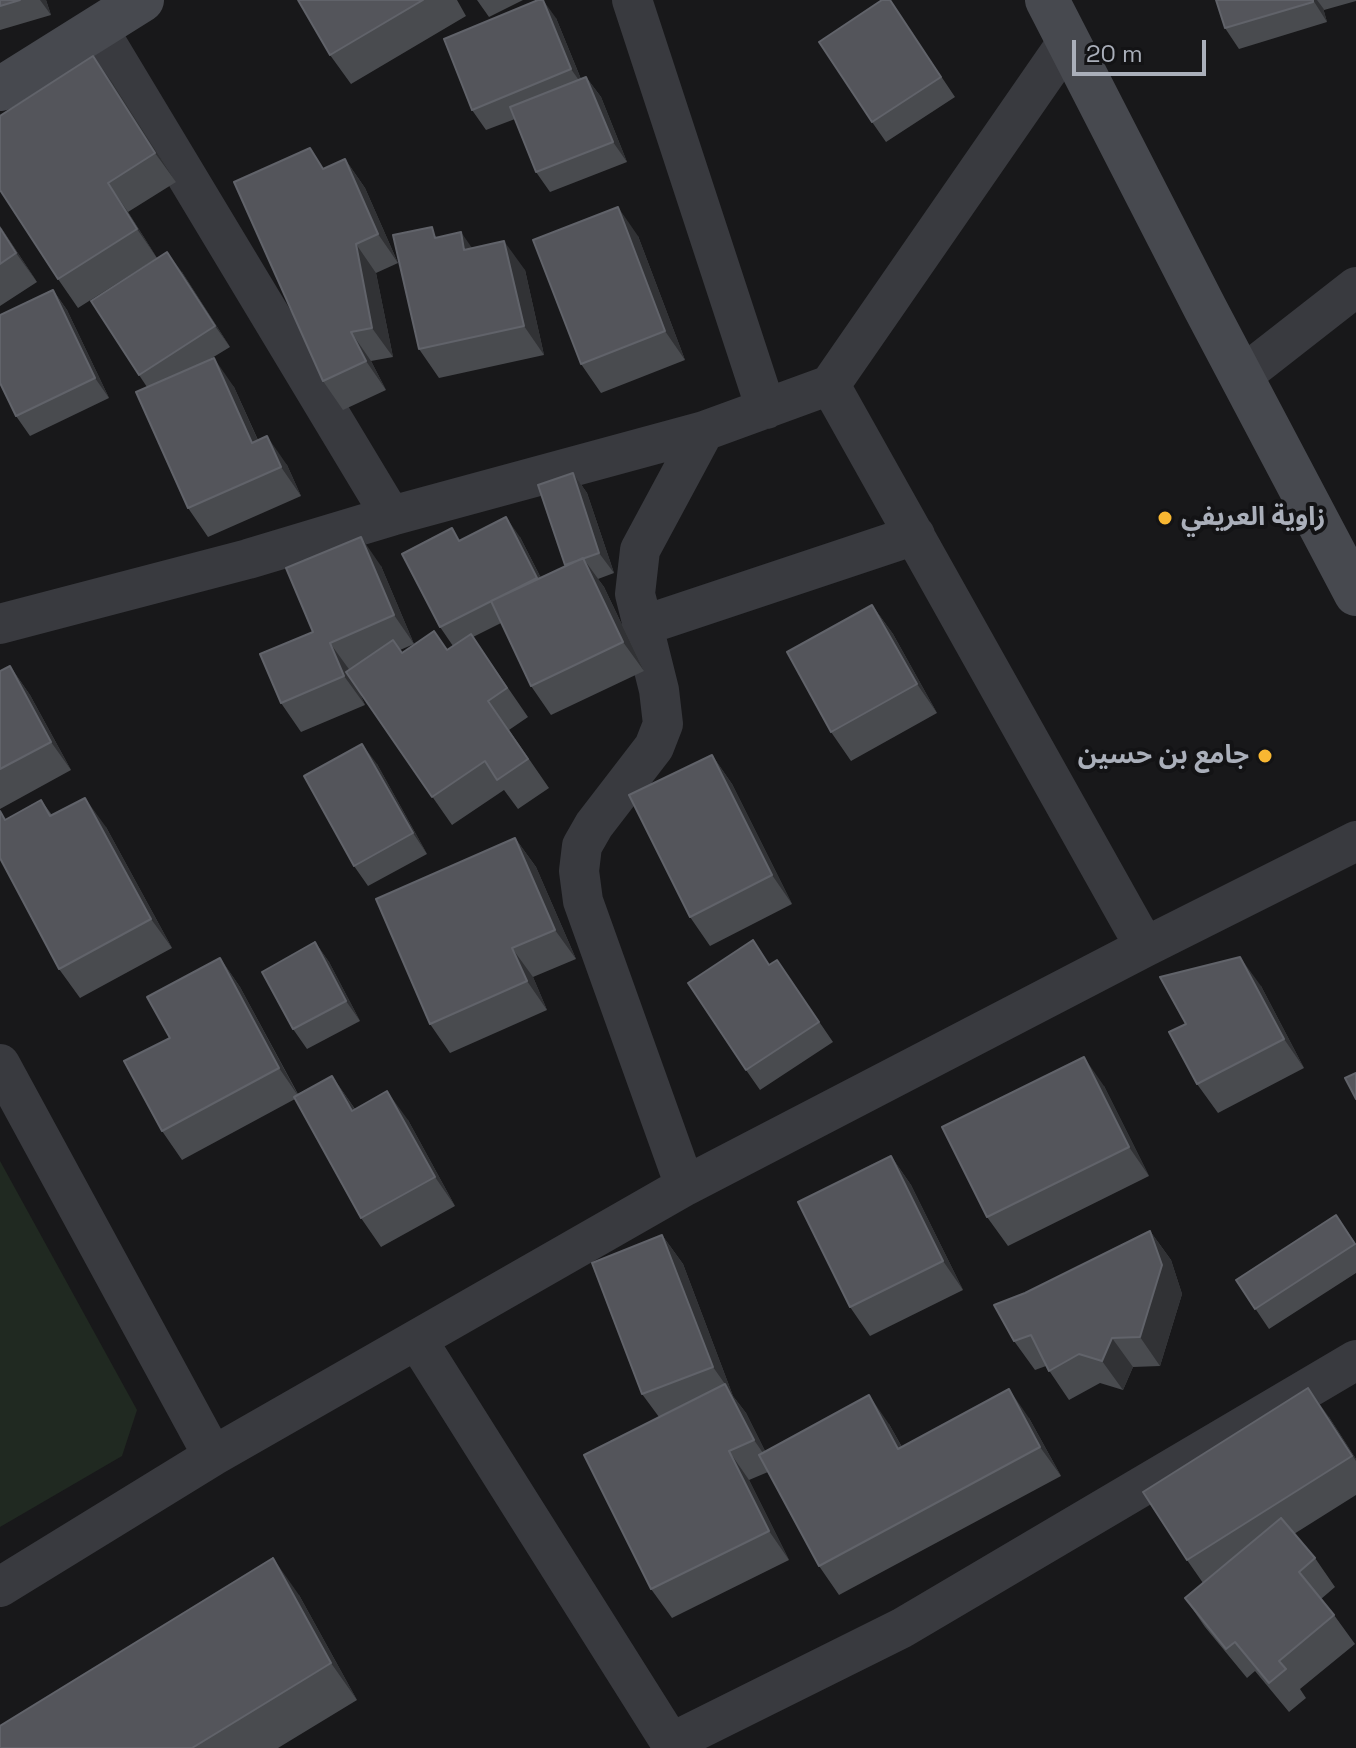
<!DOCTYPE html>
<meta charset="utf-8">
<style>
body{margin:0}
#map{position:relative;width:1356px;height:1748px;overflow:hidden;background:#18181a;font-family:"Space Grotesk",sans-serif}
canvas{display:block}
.scale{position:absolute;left:1072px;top:40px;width:134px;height:36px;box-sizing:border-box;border:4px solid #aaafba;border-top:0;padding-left:10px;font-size:24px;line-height:28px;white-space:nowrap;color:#aaafba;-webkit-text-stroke:6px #131315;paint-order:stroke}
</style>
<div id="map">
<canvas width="1356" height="1748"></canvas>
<div class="scale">20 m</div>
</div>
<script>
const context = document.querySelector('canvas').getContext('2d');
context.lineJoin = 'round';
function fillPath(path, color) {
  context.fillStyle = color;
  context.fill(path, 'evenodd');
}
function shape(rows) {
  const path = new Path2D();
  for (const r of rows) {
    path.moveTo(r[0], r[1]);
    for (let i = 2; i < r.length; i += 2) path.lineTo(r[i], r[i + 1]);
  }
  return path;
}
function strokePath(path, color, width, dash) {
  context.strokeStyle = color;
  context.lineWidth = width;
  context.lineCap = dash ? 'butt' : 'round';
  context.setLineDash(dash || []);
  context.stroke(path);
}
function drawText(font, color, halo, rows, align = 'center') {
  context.font = font + ' "Space Grotesk","Noto Sans Arabic",sans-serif';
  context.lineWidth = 8;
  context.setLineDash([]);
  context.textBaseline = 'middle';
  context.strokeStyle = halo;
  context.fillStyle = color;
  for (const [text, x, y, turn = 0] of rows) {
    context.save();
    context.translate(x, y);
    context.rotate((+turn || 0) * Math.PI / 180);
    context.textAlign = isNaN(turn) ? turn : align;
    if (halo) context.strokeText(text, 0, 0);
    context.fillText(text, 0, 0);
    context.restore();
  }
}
fillPath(shape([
 [0,1161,137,1410,122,1456,0,1527]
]), '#202921');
strokePath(shape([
 [632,0,766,409],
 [98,29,391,516],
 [1242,376,1356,287],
 [830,385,1145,947],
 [0,624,248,559,391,516,704,431,830,385,1068,41],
 [642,626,915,535],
 [0,1064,213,1456],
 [685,1186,583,901,579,871,582,846,594,825,654,747,663,724,659,690,635,594,640,550,704,431],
 [417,1340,674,1748],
 [0,1587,213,1456,685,1186,1145,947,1356,841],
 [671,1743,902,1628,1356,1360]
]), '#393a3f', 40);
strokePath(shape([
 [1047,0,1205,308,1356,594],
 [0,89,142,0]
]), '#47494f', 44);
fillPath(shape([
 [0,0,46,0,51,15,0,30],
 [298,0,457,0,466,16,351,84,330,55],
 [477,0,523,0,489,17],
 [890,0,955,97,886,142,872,122],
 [1216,0,1356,0,1356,1,1324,10,1323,8,1327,22,1239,49,1225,28],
 [556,18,581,79,586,77,601,97,627,162,550,192,536,172,515,119,486,130,472,110],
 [114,85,176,182,128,212,157,258,78,308,58,279],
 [345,159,365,188,398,263,376,273,393,357,371,361,386,390,343,410,323,381,325,168],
 [0,226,37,282,0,306],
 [638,236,685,360,601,393,581,364],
 [440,237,472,248,525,270,544,355,439,378,419,349],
 [182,272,230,347,207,361,234,387,258,440,287,465,301,496,208,537,188,508,147,387,139,375],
 [53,290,67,310,109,398,30,436,16,416],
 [573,473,587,493,614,573,598,579,604,587,644,671,551,715,531,686,501,623,473,637,528,717,509,730,549,788,518,809,504,790,452,825,358,690,365,705,301,732,281,703,313,632,381,566,414,644,400,650,402,653,448,650,453,646,440,627,461,540,520,537,541,578,566,566],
 [872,605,893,634,937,713,851,761,831,732],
 [10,666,30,695,71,770,0,809,0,671],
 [712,755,732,784,792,904,710,946,690,917],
 [377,764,427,854,368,886,354,866],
 [41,800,52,815,106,827,172,948,80,998,59,969,6,819],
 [515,838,536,867,576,959,533,977,547,1010,450,1053,430,1024],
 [315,942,329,962,360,1021,307,1049,293,1029],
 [220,958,240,987,298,1094,332,1076,355,1109,408,1120,455,1206,381,1247,361,1218,295,1099,182,1160,162,1131,170,1038],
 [777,960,833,1042,760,1090,746,1070,770,965],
 [1261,986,1304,1068,1218,1113,1197,1084,1186,1024],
 [1104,1086,1149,1176,1008,1246,987,1217],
 [891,1156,911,1185,963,1290,870,1336,850,1307],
 [1336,1215,1356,1244,1356,1273,1269,1329,1236,1280],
 [1150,1231,1171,1260,1182,1294,1160,1366,1133,1367,1123,1390,1100,1383,1069,1400,1046,1366,1035,1370,1014,1341,1025,1293],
 [662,1235,683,1264,733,1396,746,1413,765,1451,889,1424,902,1447,1029,1418,1061,1476,839,1595,819,1566,768,1472,749,1480,789,1560,672,1618,651,1589,659,1417,642,1394],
 [1329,1417,1356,1459,1356,1495,1294,1534,1315,1558,1335,1587,1321,1599,1334,1615,1355,1644,1300,1689,1306,1698,1289,1712,1255,1671,1247,1678,1205,1627,1185,1598,1203,1583,1187,1560],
 [299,1595,357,1700,278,1748,0,1748]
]), '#494b4f');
fillPath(shape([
 [40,0,46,0,51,15],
 [543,0,556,18,585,89,571,69],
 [1313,0,1317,0,1323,8,1327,22],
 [93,56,114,85,176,182,155,153],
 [586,77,601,97,627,162,613,142],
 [345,159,365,188,398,263,378,234],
 [108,183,128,212,157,258,137,229],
 [618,207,638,236,685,360,665,331],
 [0,226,37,282,16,253,0,228],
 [461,232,481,261,464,250],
 [504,241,525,270,544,355,524,326],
 [356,244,376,273,393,357,372,328],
 [167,252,182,272,230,347,215,326],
 [53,290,67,310,109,398,95,378],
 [351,332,371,361,386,390,366,361],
 [214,358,234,387,272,472,252,443],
 [267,436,287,465,301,496,281,467],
 [573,473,587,493,614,573,599,553],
 [506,517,520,537,551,598,537,578],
 [361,537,381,566,414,644,394,615],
 [583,558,604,587,644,671,623,642],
 [872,605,893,634,937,713,917,684],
 [330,643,351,672,365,705,344,676],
 [10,666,30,695,71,770,51,742],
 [362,744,377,764,427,854,413,833],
 [712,755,732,784,792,904,772,875],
 [85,798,106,827,172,948,151,919],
 [515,838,536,867,576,959,555,930],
 [315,942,329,962,360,1021,346,1001],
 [512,948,533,977,547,1010,527,981],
 [1240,957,1261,986,1304,1068,1284,1039],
 [220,958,240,987,299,1097,279,1068],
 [1084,1057,1104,1086,1149,1176,1129,1147],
 [332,1076,352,1105,372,1140,352,1111],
 [387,1091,408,1120,455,1206,435,1177],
 [891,1156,911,1185,963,1290,943,1261],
 [1150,1231,1171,1260,1182,1294,1160,1366,1140,1337],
 [662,1235,683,1264,733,1396,746,1413,774,1469,754,1440,725,1384,713,1367],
 [1112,1338,1133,1367,1123,1390,1102,1361],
 [1308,1388,1329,1417,1356,1459,1356,1461],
 [1009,1389,1029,1418,1061,1476,1040,1447],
 [869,1395,889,1424,919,1478,898,1449],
 [729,1451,749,1480,789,1560,769,1531],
 [273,1558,299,1595,357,1700,331,1663]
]), '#313235');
const building = shape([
 [0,0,20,0,0,6,0,0],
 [298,0,423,0,330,55,298,0],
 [538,0,543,0,571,69,472,110,444,39,538,0],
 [882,0,890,0,941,77,872,122,819,42,882,0],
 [1216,0,1313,0,1313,2,1225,28,1216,0],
 [93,56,155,153,108,183,137,229,58,279,0,190,0,116,93,56],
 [586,77,613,142,536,172,510,107,586,77],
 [310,148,323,169,345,159,378,234,356,244,372,328,351,332,366,361,323,381,234,182,310,148],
 [618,207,665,331,581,364,533,240,618,207],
 [432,227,435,238,461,232,464,250,504,241,524,326,419,349,393,235,432,227],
 [0,228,16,253,0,264,0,228],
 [167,252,215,326,139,375,91,301,167,252],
 [53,290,95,378,16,416,0,383,0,315,53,290],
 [214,358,252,443,267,436,281,467,188,508,136,392,214,358],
 [573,473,599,553,565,565,538,485,573,473],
 [506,517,537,578,440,627,402,554,452,528,459,541,506,517],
 [361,537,394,615,330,643,344,676,281,703,260,654,313,632,286,568,361,537],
 [583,558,623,642,531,686,491,601,583,558],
 [872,605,917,684,831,732,787,652,872,605],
 [434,631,447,650,471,634,507,688,488,701,528,759,497,780,485,761,432,797,346,672,393,640,402,653,434,631],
 [10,666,51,742,0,769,0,671,10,666],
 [362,744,413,833,354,866,304,776,362,744],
 [712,755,772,875,690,917,629,795,712,755],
 [85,798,151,919,59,969,0,858,0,811,5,820,41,800,50,816,85,798],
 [515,838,555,930,512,948,527,981,430,1024,376,899,515,838],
 [753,940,769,965,777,960,819,1022,746,1070,688,983,753,940],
 [315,942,346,1001,293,1029,262,972,315,942],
 [1240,957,1284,1039,1197,1084,1169,1032,1186,1024,1160,977,1240,957],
 [220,958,279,1068,162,1131,124,1061,170,1038,147,997,220,958],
 [1084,1057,1129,1147,987,1217,942,1127,1084,1057],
 [1356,1073,1356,1099,1345,1078,1356,1073],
 [332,1076,352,1111,387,1091,435,1177,361,1218,294,1097,332,1076],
 [891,1156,943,1261,850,1307,798,1202,891,1156],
 [1336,1215,1355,1244,1255,1309,1236,1280,1336,1215],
 [1150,1231,1162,1265,1140,1337,1112,1338,1102,1361,1079,1354,1049,1371,1031,1335,1014,1341,994,1305,1025,1293,1150,1231],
 [662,1235,713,1367,642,1394,592,1263,662,1235],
 [725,1384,754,1440,729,1451,769,1531,651,1589,584,1455,725,1384],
 [1308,1388,1352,1456,1187,1560,1143,1492,1308,1388],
 [1009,1389,1040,1447,819,1566,759,1455,869,1395,898,1449,1009,1389],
 [1281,1518,1315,1558,1299,1572,1334,1615,1279,1661,1286,1669,1269,1683,1235,1642,1226,1649,1185,1598,1281,1518],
 [273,1558,331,1663,192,1748,0,1748,0,1726,273,1558]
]);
fillPath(building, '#54555b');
strokePath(building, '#61636a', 2);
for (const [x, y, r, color] of [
 [1165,518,8,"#f8b732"],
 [1265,756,8,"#f8b732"]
]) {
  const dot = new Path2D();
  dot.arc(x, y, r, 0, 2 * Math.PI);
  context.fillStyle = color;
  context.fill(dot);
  strokePath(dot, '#131315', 3);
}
drawText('bold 26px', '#aaafba', '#131315', [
 ["زاوية العريفي",1181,518],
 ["جامع بن حسين",1249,756,"right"]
], 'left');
</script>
